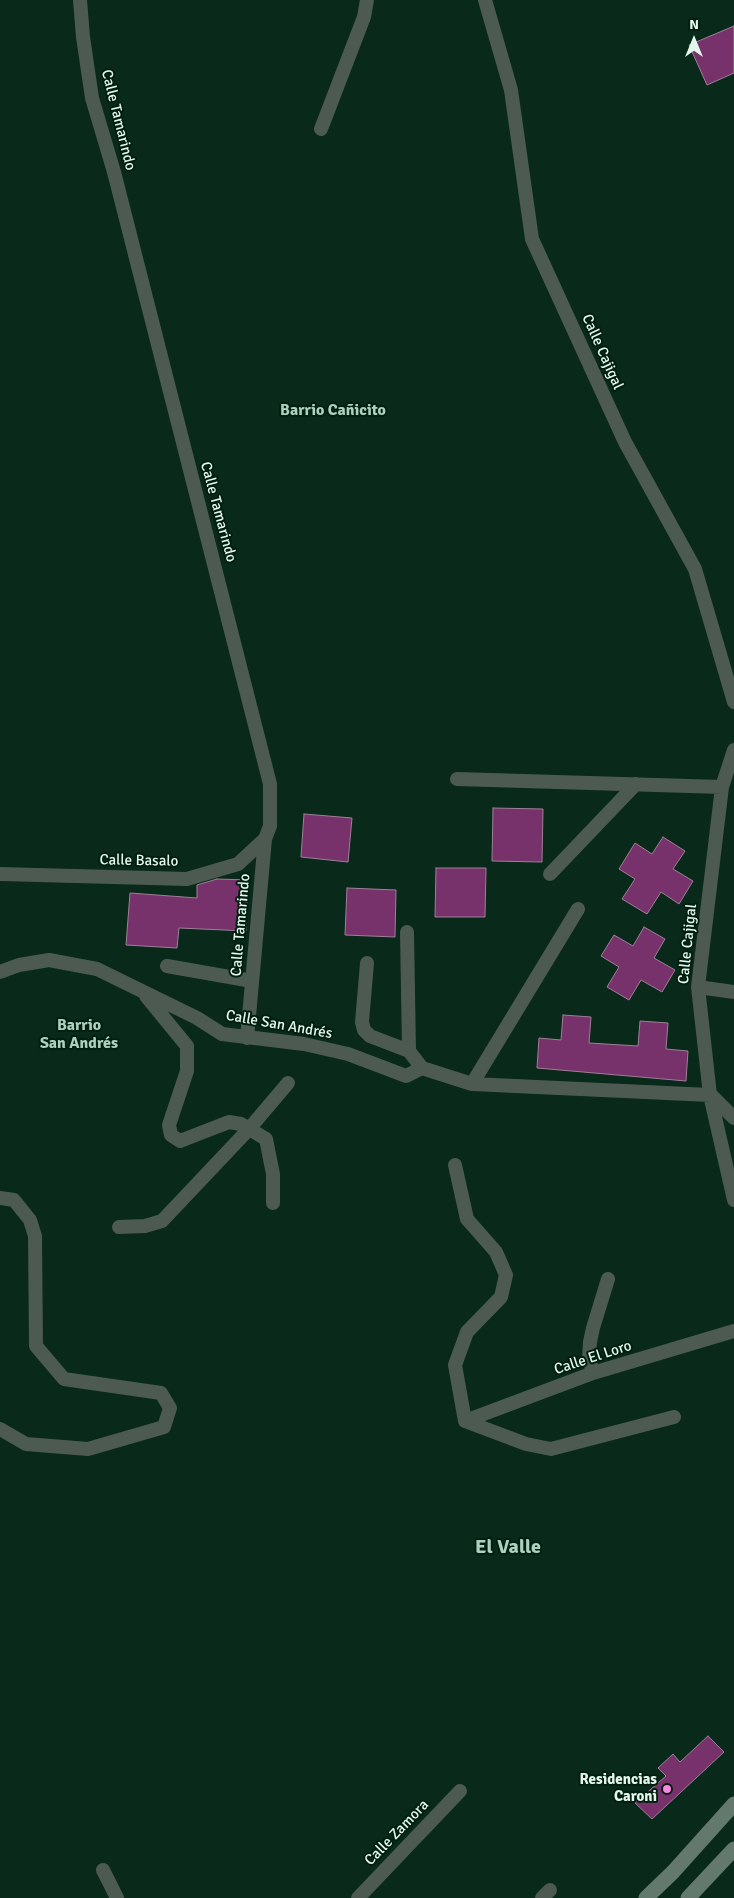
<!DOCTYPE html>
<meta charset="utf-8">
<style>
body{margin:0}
#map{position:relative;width:734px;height:1898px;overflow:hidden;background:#09291a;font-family:Signika,sans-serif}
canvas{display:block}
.north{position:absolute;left:669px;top:15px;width:50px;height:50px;-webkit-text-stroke:4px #011f11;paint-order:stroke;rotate:0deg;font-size:14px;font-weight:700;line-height:20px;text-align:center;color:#e5f7ed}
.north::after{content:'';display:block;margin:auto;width:18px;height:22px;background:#e5f7ed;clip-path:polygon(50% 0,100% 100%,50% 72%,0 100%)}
</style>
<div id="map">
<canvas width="734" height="1898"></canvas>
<div class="north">N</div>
</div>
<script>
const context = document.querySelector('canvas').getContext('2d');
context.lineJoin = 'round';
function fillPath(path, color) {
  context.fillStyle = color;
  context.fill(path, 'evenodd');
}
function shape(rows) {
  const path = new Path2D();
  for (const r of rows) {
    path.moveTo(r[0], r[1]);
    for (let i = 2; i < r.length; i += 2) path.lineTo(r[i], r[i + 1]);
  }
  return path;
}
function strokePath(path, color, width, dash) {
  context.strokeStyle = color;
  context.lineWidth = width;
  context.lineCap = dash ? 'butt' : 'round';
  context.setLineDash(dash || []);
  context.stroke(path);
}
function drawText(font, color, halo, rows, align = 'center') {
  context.font = font + ' Signika,sans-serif';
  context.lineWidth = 4;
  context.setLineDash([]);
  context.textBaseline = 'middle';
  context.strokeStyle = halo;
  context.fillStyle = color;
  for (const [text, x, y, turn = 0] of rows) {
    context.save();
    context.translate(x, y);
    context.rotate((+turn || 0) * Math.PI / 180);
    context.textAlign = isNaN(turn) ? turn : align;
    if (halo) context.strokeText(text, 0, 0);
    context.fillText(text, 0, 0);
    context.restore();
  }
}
const building = shape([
 [734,26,734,73,707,85,689,45,734,26],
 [493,808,543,809,542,862,492,861,493,808],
 [304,814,352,818,348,862,301,857,304,814],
 [663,837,685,851,673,869,693,881,679,904,661,892,647,914,622,899,635,879,619,869,635,843,652,854,663,837],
 [436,868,486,868,485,917,435,917,436,868],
 [217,879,248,880,246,931,179,928,177,948,126,945,130,893,197,898,197,885,217,879],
 [347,888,396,890,395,937,345,935,347,888],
 [644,927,665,939,654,958,675,970,662,992,641,980,629,1000,607,987,619,967,601,956,614,935,633,946,644,927],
 [563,1015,591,1017,589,1043,638,1046,640,1021,668,1023,666,1049,688,1051,686,1081,537,1068,539,1038,561,1040,563,1015],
 [708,1736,724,1752,652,1819,635,1803,666,1776,658,1768,673,1754,680,1762,708,1736]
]);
fillPath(building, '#78326b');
strokePath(building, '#9d8196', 1);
strokePath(shape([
 [80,0,83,37,92,98,114,172,270,784,270,826,265,839,247,1038],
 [485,0,511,90,532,239,625,442,695,569,734,702],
 [321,129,364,17,367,0],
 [734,750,722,787,698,987,710,1095,734,1200],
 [457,779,722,787],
 [0,874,187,879,238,864,265,839],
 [550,874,636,784],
 [407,932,409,1051],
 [367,963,362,1022,364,1030,370,1036,409,1051,422,1068],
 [167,966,252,981],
 [0,972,19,965,49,960,97,969,197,1018,222,1034,304,1044,348,1054,406,1076,422,1068,472,1084,710,1095],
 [698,987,734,992],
 [146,996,187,1046,187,1071,169,1125,171,1135,180,1141,229,1122,241,1124,266,1139,273,1174,273,1203],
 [472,1084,578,909],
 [711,1095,734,1118],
 [455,1165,467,1219,496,1252,506,1275,501,1297,467,1332,455,1365,465,1421,526,1444,551,1449,674,1417],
 [0,1198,14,1200,30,1220,35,1236,36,1346,64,1379,161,1393,170,1408,164,1427,88,1449,26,1444,0,1429],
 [119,1227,145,1226,162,1221,249,1129,288,1083],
 [593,1373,589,1358,590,1342,593,1328,608,1279],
 [465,1421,593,1373,734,1331],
 [103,1870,117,1898],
 [358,1898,460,1791],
 [542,1898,550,1890]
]), '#4c5a52', 14);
strokePath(shape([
 [646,1898,673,1872,734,1804],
 [688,1898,734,1849]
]), '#64796d', 15);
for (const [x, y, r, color] of [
 [667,1789,5,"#fc86e3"]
]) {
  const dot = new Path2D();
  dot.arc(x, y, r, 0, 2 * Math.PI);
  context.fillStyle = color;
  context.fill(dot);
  strokePath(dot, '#011f11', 2);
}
drawText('15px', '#e5f7ed', '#011f11', [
 ["Calle Tamarindo",118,120,76],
 ["Calle Cajigal",602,352,66],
 ["Calle Tamarindo",218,512,75],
 ["Calle Basalo",139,861,1],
 ["Calle Tamarindo",241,925,-85],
 ["Calle Cajigal",688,944,-84],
 ["Calle San Andrés",279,1025,10],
 ["Calle El Loro",593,1358,-18],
 ["Calle Zamora",397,1833,-46]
]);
drawText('bold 15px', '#e5f7ed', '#011f11', [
 ["Residencias",657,1780],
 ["Caroni",657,1797]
], 'right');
drawText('bold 16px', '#aed1bd', '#011f11', [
 ["Barrio Cañicito",333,411],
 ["Barrio",79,1026],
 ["San Andrés",79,1044]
]);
drawText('bold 20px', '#aed1bd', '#011f11', [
 ["El Valle",508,1548]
]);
</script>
